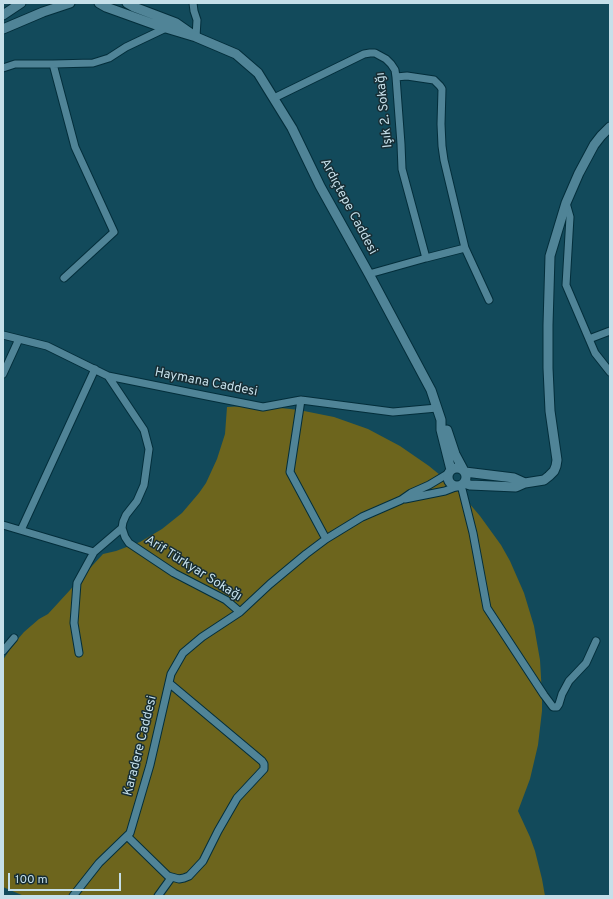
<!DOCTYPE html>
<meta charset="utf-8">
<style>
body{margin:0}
#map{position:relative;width:613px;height:899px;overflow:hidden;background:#124a5b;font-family:Overpass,sans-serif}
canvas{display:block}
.frame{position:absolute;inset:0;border:4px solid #c5dfe9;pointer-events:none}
.scale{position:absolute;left:8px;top:873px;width:113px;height:18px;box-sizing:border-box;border:2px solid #c5dfe9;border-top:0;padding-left:5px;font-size:12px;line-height:14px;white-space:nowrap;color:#c5dfe9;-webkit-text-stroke:3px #172d34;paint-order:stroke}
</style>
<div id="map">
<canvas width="613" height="899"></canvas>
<div class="frame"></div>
<div class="scale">100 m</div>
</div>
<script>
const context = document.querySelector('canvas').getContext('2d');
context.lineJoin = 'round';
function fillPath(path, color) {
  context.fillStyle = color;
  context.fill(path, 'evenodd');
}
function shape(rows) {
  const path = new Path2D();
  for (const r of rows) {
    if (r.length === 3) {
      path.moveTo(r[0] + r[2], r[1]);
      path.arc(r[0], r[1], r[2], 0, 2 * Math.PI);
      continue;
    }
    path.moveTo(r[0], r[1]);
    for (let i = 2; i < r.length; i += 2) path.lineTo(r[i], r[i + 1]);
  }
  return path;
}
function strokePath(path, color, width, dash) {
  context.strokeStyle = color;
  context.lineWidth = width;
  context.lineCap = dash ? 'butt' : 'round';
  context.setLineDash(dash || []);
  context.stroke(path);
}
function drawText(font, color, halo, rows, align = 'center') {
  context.font = font + ' Overpass,sans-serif';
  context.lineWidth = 3;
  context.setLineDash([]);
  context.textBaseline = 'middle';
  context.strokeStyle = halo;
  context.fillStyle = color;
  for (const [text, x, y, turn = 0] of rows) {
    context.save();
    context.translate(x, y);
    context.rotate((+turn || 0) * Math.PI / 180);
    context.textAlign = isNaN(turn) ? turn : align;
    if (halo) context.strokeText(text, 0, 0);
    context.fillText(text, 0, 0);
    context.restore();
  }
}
fillPath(shape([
 [245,406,263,406,299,410,334,417,368,429,400,446,429,466,457,489,480,516,501,545,510,561,524,593,534,626,540,660,542,694,542,711,538,745,530,779,518,811,530,837,535,851,542,879,545,896,24,896,3,887,3,660,12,646,24,632,39,619,48,614,103,554,116,551,140,542,162,529,182,513,199,493,206,483,217,459,225,434,227,407]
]), '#6d651d');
const street = shape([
 [193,3,194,11,197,20,196,37],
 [53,64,75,147,114,232,64,278],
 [3,68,15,64,53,64,93,63,109,58,126,47,166,28],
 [396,77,407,76,434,80,440,86,442,89,441,124,442,146,444,160,465,248],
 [274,98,364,54,370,53,375,53,386,59,391,64,395,70,396,77,401,144,402,169,426,258],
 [566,203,570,217,566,285,595,353,610,372],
 [369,274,426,258,465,248,489,300],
 [3,335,47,346,108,376,207,396,263,407,301,400,393,412,437,408],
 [589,339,610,331],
 [3,374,19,339],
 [108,376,144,430,149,449,144,485,137,501,126,515,123,522,122,528,125,537,129,543,174,573,226,600,240,612],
 [301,400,290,472,326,539],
 [461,485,473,533,487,608,544,695,553,707,557,707,559,704,562,694,569,681,586,663,596,641],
 [405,499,445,491,458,486],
 [3,525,94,552,122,528],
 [21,530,95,369],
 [3,651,14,638],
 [79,653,74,623,77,583,94,552],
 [127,836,168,876,179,879,184,878,189,876,203,861,218,831,237,798,264,769,264,764,262,761,169,683],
 [73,896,99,863,130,833,150,765,171,674,183,653,202,637,240,612,270,584,306,554,326,539,362,517,401,500,411,493,429,485,449,473],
 [158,896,171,878]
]);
const secondary = shape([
 [99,3,106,7,156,25,196,37,176,23,134,7,127,3],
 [3,15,21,3],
 [3,29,43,12,70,3],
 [196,37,236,54,258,73,292,128,320,186,369,274,431,390,441,420,441,430,451,470],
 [447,430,455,454,463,469],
 [457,477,9],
 [465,472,514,478,525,483],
 [464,483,470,485,516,487,525,483,544,480,549,476,554,471,556,466,557,460,550,411,548,368,548,325,550,256,566,203,579,173,594,145,601,136,610,127]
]);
strokePath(street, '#032e3b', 9);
strokePath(secondary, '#032e3b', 11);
strokePath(street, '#508497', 7);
strokePath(secondary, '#508497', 9);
drawText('13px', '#c5dfe9', '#172d34', [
 ["Işık 2. Sokağı",385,110,-96],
 ["Ardıçtepe Caddesi",348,207,62],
 ["Haymana Caddesi",206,383,11],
 ["Arif Türkyar Sokağı",193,569,32],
 ["Karadere Caddesi",141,746,-76]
]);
</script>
